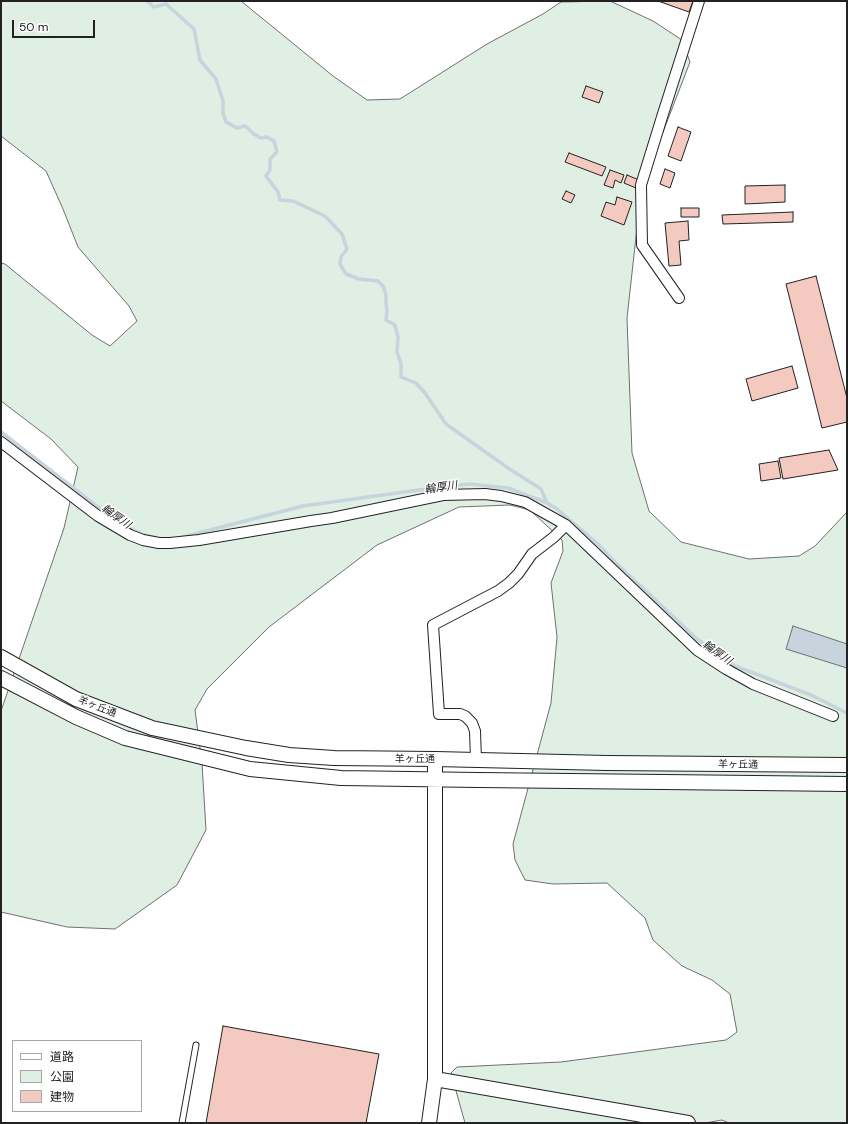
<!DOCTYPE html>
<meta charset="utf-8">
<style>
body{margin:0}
#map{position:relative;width:848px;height:1124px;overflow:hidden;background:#fff;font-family:"DM Sans","Noto Sans JP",sans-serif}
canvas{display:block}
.frame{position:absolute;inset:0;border:2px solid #222;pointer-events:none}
.legend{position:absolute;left:12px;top:1040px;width:130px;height:72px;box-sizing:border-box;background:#fff;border:1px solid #a7a7a7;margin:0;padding:5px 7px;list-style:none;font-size:12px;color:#222}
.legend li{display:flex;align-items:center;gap:8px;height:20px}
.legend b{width:20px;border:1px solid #a7a7a7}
.scale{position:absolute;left:12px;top:20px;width:83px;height:18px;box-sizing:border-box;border:2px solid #222;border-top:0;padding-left:5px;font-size:12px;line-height:14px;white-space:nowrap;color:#222;-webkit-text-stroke:3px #fff;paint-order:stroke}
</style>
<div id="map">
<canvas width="848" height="1124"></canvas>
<div class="frame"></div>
<ul class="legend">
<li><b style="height:5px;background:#fff"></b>道路</li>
<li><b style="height:11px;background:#e0efe3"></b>公園</li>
<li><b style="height:11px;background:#f3c9c0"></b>建物</li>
</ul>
<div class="scale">50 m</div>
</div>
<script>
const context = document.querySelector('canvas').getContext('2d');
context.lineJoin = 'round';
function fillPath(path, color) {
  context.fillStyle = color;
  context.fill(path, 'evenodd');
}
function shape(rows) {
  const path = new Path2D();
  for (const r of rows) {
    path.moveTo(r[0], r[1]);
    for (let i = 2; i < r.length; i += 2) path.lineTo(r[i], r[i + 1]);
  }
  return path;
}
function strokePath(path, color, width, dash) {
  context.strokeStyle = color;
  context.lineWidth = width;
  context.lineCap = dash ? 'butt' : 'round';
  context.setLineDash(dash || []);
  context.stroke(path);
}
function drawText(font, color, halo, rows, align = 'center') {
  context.font = font + ' "DM Sans","Noto Sans JP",sans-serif';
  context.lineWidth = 3;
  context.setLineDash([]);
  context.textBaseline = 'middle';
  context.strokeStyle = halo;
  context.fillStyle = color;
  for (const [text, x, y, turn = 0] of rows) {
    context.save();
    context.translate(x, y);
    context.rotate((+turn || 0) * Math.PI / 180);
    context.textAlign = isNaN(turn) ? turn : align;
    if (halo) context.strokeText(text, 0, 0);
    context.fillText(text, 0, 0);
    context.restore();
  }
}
const green = shape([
 [1,1,241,1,333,76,367,100,400,99,487,44,543,14,561,2,610,1,653,21,682,40,690,62,653,158,638,219,627,318,632,453,649,511,681,542,749,559,799,556,815,546,847,512,847,1123,729,1123,722,1120,705,1123,465,1123,451,1073,457,1067,561,1062,726,1040,737,1032,730,994,712,980,682,966,653,940,645,918,607,883,553,884,525,880,515,860,513,844,551,703,557,637,551,583,563,551,562,540,530,510,510,505,459,507,377,545,269,627,207,689,195,710,202,763,206,830,177,885,115,929,67,927,1,912,1,711,64,528,78,467,51,439,1,401,1,263,5,264,92,335,110,346,137,321,129,306,78,247,63,209,46,171,1,136,1,1]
]);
fillPath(green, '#e0efe3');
strokePath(green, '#6f6f6f', 1);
const water = shape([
 [793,626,847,644,847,668,786,649,793,626]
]);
fillPath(water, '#c7d3dd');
strokePath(water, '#6f6f6f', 1);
strokePath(shape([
 [147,1,154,7,166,4,194,29,200,60,216,79,223,101,223,113,226,122,237,128,245,126,254,134,261,138,267,137,274,141,277,152,270,159,270,170,266,176,278,192,280,200,293,201,325,216,342,234,347,249,341,257,340,264,346,274,359,279,378,281,383,286,386,295,386,304,387,310,386,320,395,325,398,337,397,352,401,364,401,377,416,383,425,393,446,424,508,468,541,489,547,503],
 [1,432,107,514,129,528,145,535,158,538],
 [183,537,303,506,426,489,469,484,508,488,547,503,557,509,598,544,615,562,697,639,735,666,811,695,847,713]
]), '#c7d3dd', 3.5);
const building = shape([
 [658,1,693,1,689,12,658,1],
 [586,86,603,92,599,103,582,97,586,86],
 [678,127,691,132,681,161,668,156,678,127],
 [569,153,606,167,602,176,565,162,569,153],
 [665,169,675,173,670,188,660,184,665,169],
 [610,170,624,175,621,183,615,180,613,188,604,185,610,170],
 [627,175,639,180,636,188,624,183,627,175],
 [785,185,785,202,745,204,745,186,785,185],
 [566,191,575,195,571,203,562,199,566,191],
 [617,197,632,202,624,225,601,216,606,202,615,205,617,197],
 [681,208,699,208,699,217,681,217,681,208],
 [793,212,793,222,723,224,722,215,793,212],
 [688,221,689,240,679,241,681,265,669,266,665,223,688,221],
 [816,276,847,398,847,422,822,428,786,284,816,276],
 [792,366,798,388,752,401,746,379,792,366],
 [829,450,838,470,783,479,779,458,829,450],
 [778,461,781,478,761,481,759,464,778,461],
 [223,1026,379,1054,366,1123,206,1123,223,1026]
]);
fillPath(building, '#f3c9c0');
strokePath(building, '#222', 1);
const lane = shape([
 [182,1123,196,1045]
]);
const street = shape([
 [679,298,642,245,641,185,662,117,699,1],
 [1,442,98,516,130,535,143,540,159,543,170,543,199,540,311,521,332,518,443,495,485,494,501,496,525,502,566,525,697,650,726,669,753,684,833,716],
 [476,760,475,731,472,723,465,716,460,714,439,714,433,625,498,591,509,583,518,574,532,554,554,537,566,525]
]);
const secondary = shape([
 [1,657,76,699,152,728,246,748,289,755,334,758,435,759,607,763,847,765],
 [1,678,76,717,125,738,250,769,341,778,478,780,847,784],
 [435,1079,688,1123],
 [429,1123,435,1079,435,759]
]);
strokePath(lane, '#222', 7);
strokePath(street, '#222', 12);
strokePath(secondary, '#222', 16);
strokePath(lane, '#fff', 5);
strokePath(street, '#fff', 10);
strokePath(secondary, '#fff', 14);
drawText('10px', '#222', '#fff', [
 ["羊ヶ丘通",97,707,21],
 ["羊ヶ丘通",415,759],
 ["羊ヶ丘通",738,765,1]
]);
drawText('italic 11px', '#222', '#fff', [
 ["輪厚川",441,488,-8],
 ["輪厚川",116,517,35],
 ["輪厚川",717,653,35]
]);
</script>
